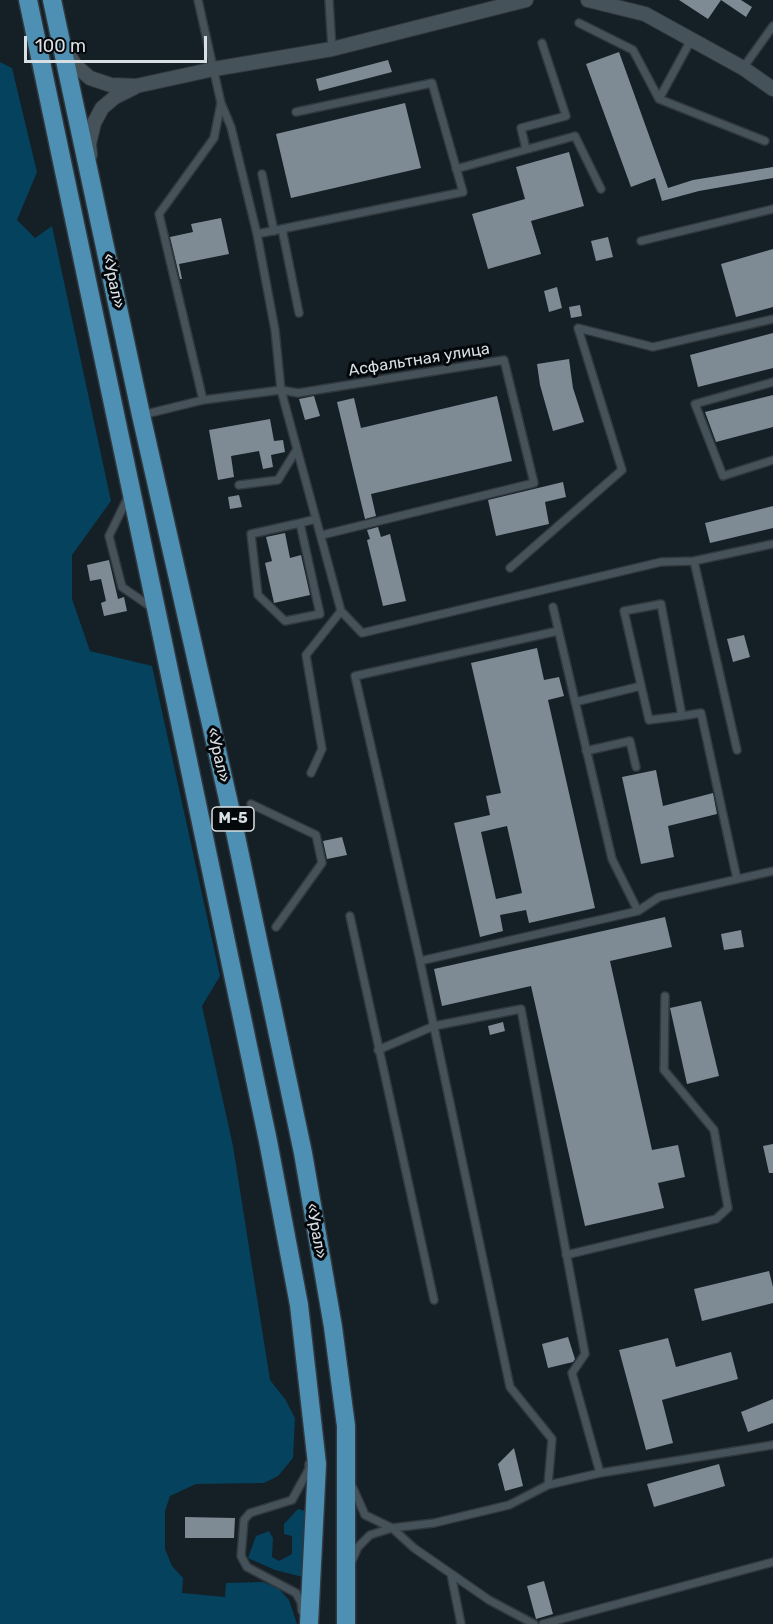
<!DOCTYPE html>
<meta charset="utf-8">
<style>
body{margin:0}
#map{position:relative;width:773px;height:1624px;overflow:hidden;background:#141f26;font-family:Rubik,sans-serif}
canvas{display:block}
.scale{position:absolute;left:24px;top:36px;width:183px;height:27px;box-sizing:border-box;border:3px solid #d9e0e5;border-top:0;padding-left:8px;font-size:18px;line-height:21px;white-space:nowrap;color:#d9e0e5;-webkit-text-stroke:4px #05080b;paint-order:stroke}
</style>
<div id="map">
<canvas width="773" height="1624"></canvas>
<div class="scale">100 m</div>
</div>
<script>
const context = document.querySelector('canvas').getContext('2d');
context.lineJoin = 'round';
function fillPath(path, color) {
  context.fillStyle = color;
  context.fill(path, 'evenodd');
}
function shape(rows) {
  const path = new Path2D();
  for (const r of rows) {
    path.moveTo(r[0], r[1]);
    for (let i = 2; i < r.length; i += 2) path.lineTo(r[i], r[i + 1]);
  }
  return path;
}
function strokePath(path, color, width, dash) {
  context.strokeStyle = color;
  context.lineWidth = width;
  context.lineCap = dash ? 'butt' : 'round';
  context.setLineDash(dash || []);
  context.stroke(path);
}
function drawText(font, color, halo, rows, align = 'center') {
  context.font = font + ' Rubik,sans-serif';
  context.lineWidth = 6;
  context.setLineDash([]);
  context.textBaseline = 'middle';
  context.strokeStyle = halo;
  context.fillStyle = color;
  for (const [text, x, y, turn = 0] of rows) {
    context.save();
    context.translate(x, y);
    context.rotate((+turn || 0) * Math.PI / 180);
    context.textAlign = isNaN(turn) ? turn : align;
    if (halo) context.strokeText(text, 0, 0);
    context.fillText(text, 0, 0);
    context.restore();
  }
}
fillPath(shape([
 [0,62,12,68,37,172,17,220,35,238,52,226,111,501,72,555,72,599,90,651,152,666,220,976,202,1006,233,1146,270,1380,285,1399,295,1418,293,1458,278,1476,264,1483,196,1484,170,1496,165,1511,165,1549,172,1566,183,1578,182,1593,225,1597,226,1583,263,1582,279,1589,289,1600,297,1624,0,1624],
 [298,1509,309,1512,307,1578,275,1570,248,1558,256,1536,269,1531,273,1538,272,1557,279,1561,292,1554,292,1536,284,1534,284,1524]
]), '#05425e');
fillPath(shape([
 [679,0,741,0,752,7,746,17,721,0,708,19],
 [619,52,668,188,693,180,773,167,773,178,699,191,662,201,655,178,631,187,586,64],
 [388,60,392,72,319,91,316,79],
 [405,103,421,168,291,198,276,134],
 [569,152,584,206,531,221,541,254,488,269,472,214,525,199,516,167],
 [221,218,229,254,179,264,182,279,180,279,170,237,193,232,191,224],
 [608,237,613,257,596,261,591,241],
 [773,249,773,307,736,317,721,264],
 [557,287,562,308,549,312,544,291],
 [580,305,582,316,571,318,569,307],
 [773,333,773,368,698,387,690,355],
 [569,359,573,388,584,422,553,431,540,385,537,364],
 [773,395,773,427,716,442,705,412],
 [314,396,320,416,305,420,299,399],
 [497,396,512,461,371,494,376,516,365,519,337,402,354,398,361,428],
 [270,419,274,441,283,440,285,452,271,455,273,467,263,469,259,451,231,456,234,477,218,480,209,430],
 [563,482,566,497,545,502,549,524,496,536,488,500],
 [239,495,242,507,230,509,228,497],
 [773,506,773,528,710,543,705,523],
 [378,527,381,537,390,534,406,601,383,606,367,540,370,539,367,530],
 [285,533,290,558,301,555,310,595,274,603,265,563,272,561,266,537],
 [109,560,118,599,124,597,127,611,104,616,101,603,106,601,101,579,90,581,87,565],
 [744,635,750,657,733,662,727,639],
 [537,648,544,680,559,677,564,696,548,700,595,908,529,923,526,910,500,915,503,931,480,937,454,823,490,815,486,796,501,793,471,663],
 [507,826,522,893,496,899,481,832],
 [656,770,663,806,713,793,717,814,668,826,674,857,641,864,622,777],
 [342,837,347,855,327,859,323,841],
 [665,917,672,947,610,961,652,1150,678,1145,685,1177,658,1183,664,1208,585,1226,531,986,442,1006,434,969],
 [741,930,744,947,724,950,721,934],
 [701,1001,719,1076,687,1084,670,1008],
 [503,1022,505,1031,490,1035,488,1026],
 [773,1144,773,1173,769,1173,763,1146],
 [769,1271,773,1287,773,1303,702,1321,694,1289],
 [568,1337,575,1359,573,1362,548,1368,542,1344],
 [668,1338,676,1367,731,1352,738,1379,662,1400,673,1443,646,1450,619,1350],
 [773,1399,773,1423,748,1432,741,1412],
 [514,1448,523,1486,505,1491,498,1464],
 [719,1464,725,1486,654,1507,647,1484],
 [185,1517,235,1518,234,1538,185,1538],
 [544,1581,553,1614,536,1619,527,1586]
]), '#7e8b94');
const lane = shape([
 [198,0,221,103,214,138,159,214,203,400],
 [329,0,332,49],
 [579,23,633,50,659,99,765,141],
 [743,68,773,26],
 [659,99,691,40],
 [221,103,231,127,257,234,275,330,281,390,341,611,362,633,661,562,694,561,773,544],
 [526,149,521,128,566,116,542,43],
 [456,169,575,136,601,189],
 [262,174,274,231],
 [282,229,299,313],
 [257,234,463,192,432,83,296,112],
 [641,241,773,209],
 [773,382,695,404,723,476,773,460],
 [142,415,203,400,281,390,298,393,504,360,534,483,322,535],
 [239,485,278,480,297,449],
 [129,495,109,536,122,587,151,607],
 [300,523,320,614,285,621,258,595,251,534,300,523,316,519],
 [694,561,737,750],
 [510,568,622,470,578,328,653,347,773,319],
 [553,607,612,859,638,911],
 [558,631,355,676,420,961,638,911,659,897,773,871],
 [575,702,641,686],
 [682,716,661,604,624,611,649,720,682,716,701,713,737,879],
 [586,751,630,741,636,767],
 [311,773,322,749,306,655,341,611],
 [251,804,316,835,322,863,276,927],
 [350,916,434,1300],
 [420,961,510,1387,552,1439,548,1485],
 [378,1050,434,1026,521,1009,585,1354,572,1373,600,1473],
 [566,1255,716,1219,728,1208,714,1130,664,1070,665,996],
 [353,1488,365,1515,392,1528,414,1548,489,1600,534,1624],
 [351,1563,358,1547,370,1535,392,1528,434,1523,509,1505,548,1485,600,1473,773,1445],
 [451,1574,461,1624],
 [302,1611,301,1602,296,1593,247,1567,241,1556,244,1520,250,1513,292,1500,309,1469,309,1464],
 [543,1624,773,1562]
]);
const street = shape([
 [588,0,645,14,743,68,773,89],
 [66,50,75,65,90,78,111,85,136,86,214,69,332,49,526,0],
 [90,155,89,144,94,123,102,108,115,97,135,87]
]);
const primary = shape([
 [28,0,268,1141,299,1305,317,1464,309,1624],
 [52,0,141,415,230,808,303,1153,333,1327,346,1426,346,1624]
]);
strokePath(lane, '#31383e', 10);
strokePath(street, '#31383e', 16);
strokePath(primary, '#31383e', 21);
strokePath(lane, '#46525a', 7);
strokePath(street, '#46525a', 14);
strokePath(primary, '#4d90b4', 18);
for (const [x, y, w] of [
 [233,819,42]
]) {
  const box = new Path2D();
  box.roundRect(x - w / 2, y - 12, w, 24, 4.5);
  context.fillStyle = '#05080b';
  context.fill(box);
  strokePath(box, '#d9e0e5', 1.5);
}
drawText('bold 15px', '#d9e0e5', null, [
 ["М-5",233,819]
]);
drawText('16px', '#d9e0e5', '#05080b', [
 ["«Урал»",113,281,78],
 ["Асфальтная улица",419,360,-9],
 ["«Урал»",218,755,77],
 ["«Урал»",316,1231,80]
]);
</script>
